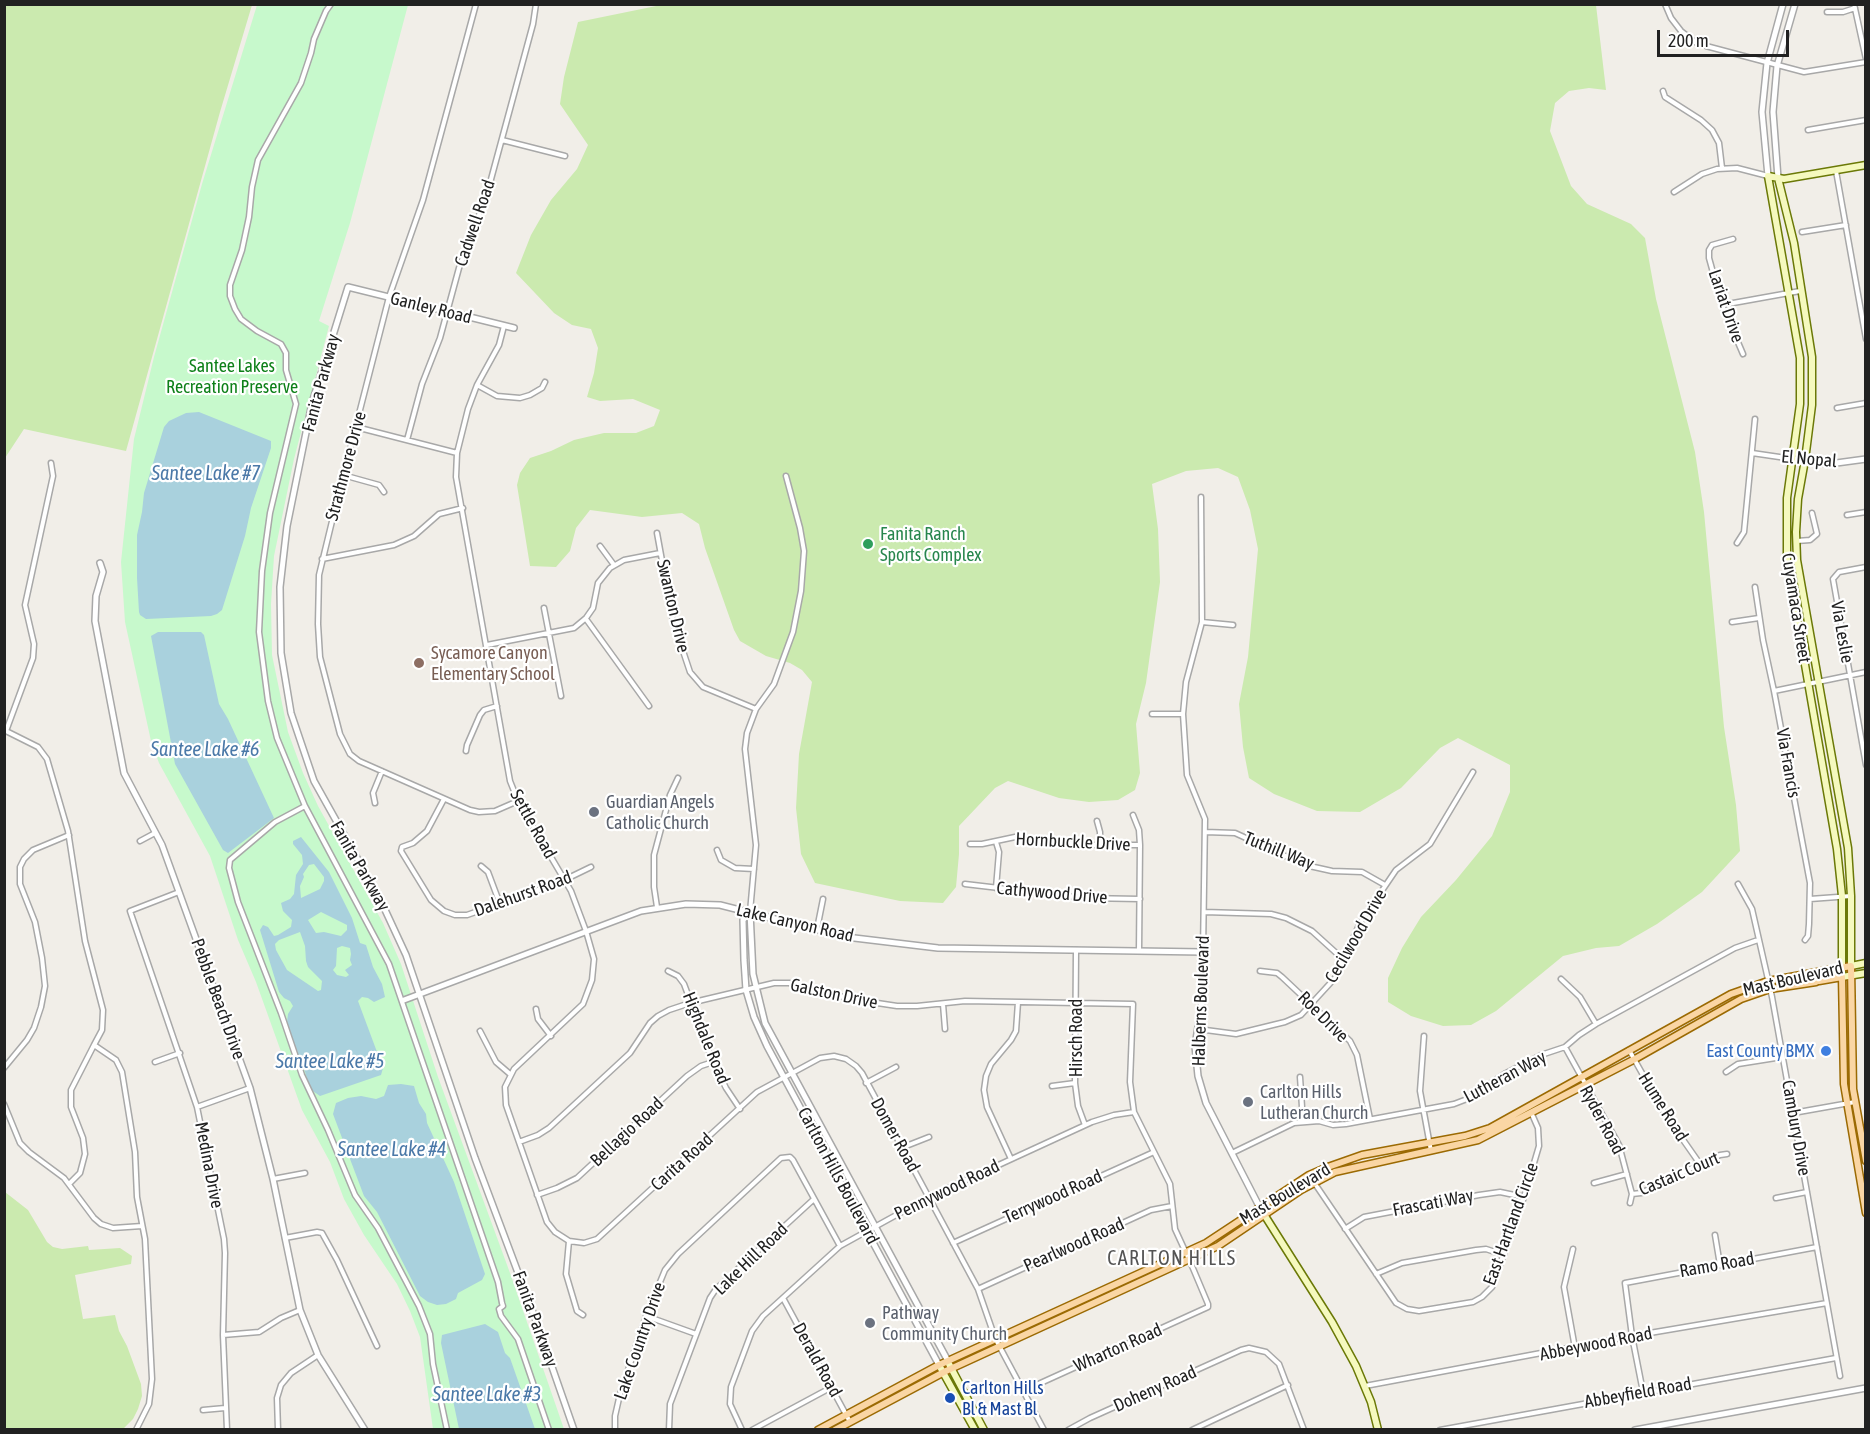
<!DOCTYPE html>
<style>
body{margin:0}
#map{position:relative;width:1870px;height:1434px;overflow:hidden;background:#f1eee8;font-family:"Asap Condensed",sans-serif}
canvas{display:block}
.frame{position:absolute;inset:0;border:6px solid #212121;pointer-events:none}
.scale{position:absolute;left:1657px;top:30px;width:132px;height:27px;box-sizing:border-box;border:3px solid #212121;border-top:0;padding-left:8px;font-size:18px;line-height:21px;white-space:nowrap;color:#212121;-webkit-text-stroke:4px #fff;paint-order:stroke}
</style>
<div id="map">
<canvas width="1870" height="1434"></canvas>
<div class="frame"></div>
<div class="scale">200 m</div>
</div>
<script>
const context = document.querySelector('canvas').getContext('2d');
context.lineJoin = 'round';
function fillPath(path, color) {
  context.fillStyle = color;
  context.fill(path, 'evenodd');
}
function shape(rows) {
  const path = new Path2D();
  for (const r of rows) {
    path.moveTo(r[0], r[1]);
    for (let i = 2; i < r.length; i += 2) path.lineTo(r[i], r[i + 1]);
  }
  return path;
}
function strokePath(path, color, width, dash) {
  context.strokeStyle = color;
  context.lineWidth = width;
  context.lineCap = dash ? 'butt' : 'round';
  context.setLineDash(dash || []);
  context.stroke(path);
}
function drawText(font, color, halo, rows, align = 'center') {
  context.font = font + ' "Asap Condensed",sans-serif';
  context.lineWidth = 4.5;
  context.setLineDash([]);
  context.textBaseline = 'middle';
  context.strokeStyle = halo;
  context.fillStyle = color;
  for (const [text, x, y, turn = 0] of rows) {
    context.save();
    context.translate(x, y);
    context.rotate((+turn || 0) * Math.PI / 180);
    context.textAlign = isNaN(turn) ? turn : align;
    if (halo) context.strokeText(text, 0, 0);
    context.fillText(text, 0, 0);
    context.restore();
  }
}
fillPath(shape([
 [666,4,1596,5,1606,90,1589,88,1569,91,1555,103,1550,131,1571,186,1587,204,1631,224,1645,238,1656,299,1695,452,1704,512,1724,727,1736,805,1740,851,1702,892,1657,924,1619,946,1596,948,1563,956,1496,1011,1471,1025,1443,1026,1411,1016,1388,1002,1388,978,1402,948,1421,917,1456,880,1492,836,1510,792,1510,765,1458,738,1440,748,1401,788,1360,812,1317,811,1274,794,1249,778,1243,747,1239,704,1248,657,1258,549,1250,510,1238,477,1218,468,1186,471,1152,484,1158,529,1160,582,1146,683,1136,724,1140,773,1135,790,1118,800,1089,802,1059,798,1008,781,995,788,959,826,959,854,956,887,943,903,900,901,815,883,801,854,796,808,799,754,812,682,802,670,790,663,766,656,740,641,734,630,705,548,699,524,682,513,642,517,590,510,576,528,570,551,556,567,530,566,517,485,520,473,530,458,551,451,574,440,604,433,636,433,654,426,660,410,633,399,600,401,587,397,594,373,598,348,591,329,572,325,554,313,516,273,531,235,551,200,577,169,588,145,560,104,564,77,578,22],
 [5,5,252,5,220,112,126,451,24,429,5,458],
 [5,1192,28,1210,47,1242,53,1247,62,1249,88,1246,89,1250,120,1248,132,1256,131,1264,75,1275,83,1319,115,1315,119,1331,127,1346,141,1384,142,1396,138,1409,133,1419,123,1429,5,1429]
]), '#cbeaaf');
fillPath(shape([
 [257,5,408,5,350,223,319,321,329,326,294,459,274,556,271,604,272,655,288,732,303,773,318,806,383,923,401,964,438,1077,510,1273,564,1429,433,1429,420,1337,410,1311,397,1284,364,1235,344,1199,330,1162,302,1110,256,982,238,940,210,856,159,763,151,741,125,622,121,562,134,439,154,357,202,184]
]), '#c7f9cc');
fillPath(shape([
 [199,412,271,441,271,448,251,508,245,536,222,610,217,614,211,616,146,619,140,615,139,612,137,578,137,535,142,512,144,493,164,427,169,421,186,413],
 [158,632,201,632,204,635,219,704,228,719,274,818,228,853,223,850,175,764,151,636],
 [301,837,329,872,352,918,360,943,366,945,373,967,382,984,385,997,374,1002,368,998,362,997,358,1001,383,1068,381,1075,320,1096,310,1089,304,1068,299,1059,287,1022,288,1014,293,1006,290,1001,284,998,279,992,260,930,263,925,268,927,274,936,278,935,291,927,292,920,283,911,281,903,290,899,294,894,296,875,303,864,302,855,293,844,293,841],
 [314,864,324,877,324,881,320,889,301,898,300,886,304,877,303,874,309,865],
 [321,912,347,925,347,930,341,936,324,932,316,933,308,920],
 [300,932,305,946,306,961,308,967,322,981,321,990,318,991,287,970,276,950,275,944,279,940],
 [342,946,350,948,351,954,350,960,352,965,345,970,349,975,346,977,337,975,333,970,336,966,337,948],
 [401,1084,414,1086,419,1103,426,1114,427,1123,454,1182,485,1274,482,1280,458,1293,456,1299,446,1304,437,1305,428,1302,420,1296,377,1212,364,1196,333,1114,336,1103,348,1098,361,1096,376,1099,384,1096,388,1085],
 [485,1324,498,1332,505,1353,510,1358,535,1429,459,1429,441,1343,442,1335]
]), '#a9d1dd');
const minor = shape([
 [476,4,423,200,389,297,342,480,319,575,318,624,320,657,340,734,350,754,359,761,470,810,479,812,495,811,518,801],
 [1665,4,1671,18,1681,31,1695,42,1706,46,1804,72,1866,62],
 [1854,4,1866,59],
 [1827,12,1843,12,1855,8],
 [1663,91,1665,97,1701,120,1712,130,1719,143,1722,168],
 [1808,130,1866,120],
 [502,140,565,156],
 [1836,171,1866,339],
 [1674,192,1702,174,1717,169,1737,168,1768,176],
 [1802,232,1846,225],
 [1733,239,1712,245,1709,250,1709,258,1722,305,1743,354],
 [1722,305,1800,291],
 [504,326,499,345,477,385,468,409,457,453,456,477,510,781,518,801,571,891,586,931,594,959,592,980,583,1004,514,1069,505,1087,506,1105,547,1222,555,1232,569,1241,584,1243,597,1239,757,1092,820,1058,834,1056,846,1059,856,1066,862,1073,978,1289,995,1338,1044,1430],
 [477,385,497,396,520,398,530,395,542,388,545,382],
 [1837,408,1866,403],
 [356,427,457,453],
 [407,440,422,384,440,338,459,268,487,194,533,24,536,4],
 [1752,453,1793,459],
 [51,463,53,476,25,605,34,644,33,658,6,731,38,747,47,759,68,831,85,941,103,1010,102,1030,94,1045,116,1060,122,1072,135,1152,137,1197,145,1239,152,1379,149,1404,136,1430],
 [343,475,379,485,384,492],
 [1201,497,1202,622,1186,682,1183,714,1187,775,1205,819,1203,952],
 [1847,515,1866,512],
 [657,533,673,621,690,672,703,687,756,709],
 [1797,541,1810,540,1817,534,1812,513],
 [1737,543,1744,532,1755,419],
 [600,546,614,565],
 [322,559,394,545,414,536,439,514,463,508],
 [1866,567,1839,572,1833,579,1866,765],
 [1755,587,1763,640,1774,691,1810,883,1809,924,1808,936,1805,940],
 [544,608,561,696],
 [586,619,649,706],
 [1202,622,1233,625],
 [1732,622,1759,618],
 [487,645,574,628,586,618,593,608,598,583,610,568,624,560,660,553],
 [1774,691,1866,672],
 [1152,714,1183,714],
 [466,751,467,745,480,715,484,710,497,706],
 [444,799,427,831,413,843,402,847,401,851,431,900,444,911,455,915,467,915,558,883,591,867],
 [375,803,373,793,382,771],
 [305,806,277,738,268,701,259,632,262,571,270,513,296,404,286,370,286,353,281,344,257,331,241,319,235,309,230,296,230,285,242,250,249,217,252,187,258,160,301,83,311,53,314,39,326,11,331,4],
 [1133,815,1139,830,1140,845,1139,951],
 [1097,821,1100,832,1100,846],
 [1205,832,1235,833,1305,865,1332,871,1362,872,1385,885],
 [140,841,155,833],
 [970,844,982,844,1015,837,1085,845,1140,845],
 [717,850,721,860,735,868,754,869],
 [481,866,488,872,500,904],
 [965,884,1084,898,1140,899],
 [1738,884,1752,909,1772,997,1840,1376],
 [996,888,999,852,996,842],
 [179,892,130,911,197,1107,224,1239,225,1253,223,1335,227,1430],
 [1810,899,1851,896],
 [657,907,654,887,654,855,670,795,678,778],
 [750,912,756,845,745,749,747,733,756,709,774,684,793,632,801,591,804,551,800,528,786,476],
 [1204,912,1271,914,1286,918,1312,931,1344,960],
 [817,929,823,899],
 [1076,950,1075,1083,1078,1106,1085,1125],
 [668,971,678,976,684,984,713,1062,726,1088,740,1109],
 [1260,971,1277,973,1282,977,1350,1041,1357,1055,1370,1119],
 [1561,979,1580,997,1596,1024],
 [943,1004,945,1029],
 [536,1009,538,1019,551,1036],
 [1198,1029,1236,1034,1285,1022,1301,1015,1335,978,1360,923,1396,870,1430,844,1473,772],
 [480,1031,496,1062,510,1074],
 [1424,1036,1420,1091,1431,1151],
 [1565,1047,1619,1145,1632,1194,1630,1203],
 [1629,1050,1665,1114,1700,1164],
 [155,1062,180,1053],
 [4,1068,27,1040,34,1028,41,1007,45,986,42,958,35,922,20,884,20,867,24,859,33,850,69,835],
 [1726,1072,1738,1064,1782,1057],
 [1300,1077,1303,1122],
 [866,1083,896,1067],
 [1052,1086,1075,1083],
 [4,1104,20,1143,29,1152,64,1178,94,1218,101,1224,113,1228,142,1226],
 [197,1107,250,1088],
 [1793,1113,1855,1102],
 [519,1142,538,1135,549,1128,630,1053,650,1023,658,1016,669,1010,690,1003,774,983,789,983,851,999,897,1006,917,1006,965,1001,1133,1004,1130,1082,1134,1112,1170,1184,1175,1229,1192,1266,1208,1304,1208,1307,1023,1391],
 [901,1148,929,1137],
 [1232,1153,1294,1123,1319,1121,1333,1125,1346,1124,1454,1104,1467,1099,1506,1073,1541,1055,1565,1047,1579,1035,1596,1024,1735,948,1758,940],
 [1011,1159,987,1107,984,1090,986,1076,991,1064,1011,1040,1016,1031,1018,1002],
 [1309,1175,1396,1303,1407,1309,1419,1311,1473,1302,1482,1297,1492,1287,1524,1197,1539,1146,1538,1128,1531,1112],
 [273,1179,305,1173],
 [1594,1183,1627,1174],
 [69,1184,80,1173,85,1154,83,1138,71,1107,71,1090,94,1045],
 [1632,1194,1641,1193,1700,1164,1720,1155,1727,1154],
 [537,1195,557,1188,577,1178,687,1076,701,1066,713,1062],
 [1776,1198,1807,1192],
 [1345,1229,1364,1217,1479,1195,1500,1192,1524,1197],
 [1715,1235,1720,1265],
 [285,1238,317,1232,322,1233,337,1260,377,1346],
 [569,1241,566,1274,577,1311,583,1315],
 [953,1243,1154,1152],
 [1573,1249,1564,1287,1575,1348],
 [1376,1274,1402,1263,1476,1250,1486,1249,1504,1255],
 [978,1289,1151,1210,1172,1206],
 [783,1298,850,1422],
 [646,1316,696,1334],
 [223,1335,259,1332,281,1318,300,1310],
 [1365,1386,1632,1336,1827,1303],
 [1643,1392,1632,1336,1625,1283,1817,1247],
 [203,1410,225,1408],
 [278,1430,277,1398,281,1385,291,1373,318,1355],
 [447,1430,433,1364,430,1334,419,1306,378,1228,355,1195,328,1130,302,1075,281,1013,238,902,229,868,230,860,275,822,305,806,389,964,498,1282,502,1303,503,1306,499,1309,501,1316,518,1339,549,1430],
 [615,1430,615,1416,620,1394,646,1316,665,1270,678,1254,781,1158,790,1157,793,1160,840,1246],
 [669,1430,670,1404,710,1298,716,1289,814,1199],
 [742,1430,730,1404,731,1387,752,1331,763,1316,840,1246,929,1197,1092,1122,1114,1115,1134,1112],
 [752,1430,832,1387],
 [1068,1430,1090,1418,1241,1350,1249,1348,1266,1352,1279,1364,1304,1430],
 [1192,1430,1288,1385],
 [1440,1430,1836,1358]
]);
const tertiary = shape([
 [1768,176,1762,112,1767,63,1783,4],
 [1778,178,1773,112,1777,66,1795,4],
 [514,328,348,287,312,403,287,526,280,587,281,653,291,713,314,781,380,899,406,955,475,1158,535,1318,574,1430],
 [1793,459,1829,464,1866,459],
 [100,563,103,572,96,596,95,621,124,773,162,845,250,1088,273,1179,300,1310,318,1355,365,1430],
 [750,912,743,920,744,960,746,990,754,1017,767,1046,939,1365],
 [750,912,753,974,765,1023,948,1361],
 [404,1000,641,911,686,904,720,905,846,937,938,948,1203,952,1203,995,1195,1046,1198,1076,1206,1103,1260,1208],
 [1635,1430,1866,1388]
]);
const secondary = shape([
 [1866,165,1784,179,1768,176,1800,358,1800,404,1787,498,1787,561,1837,849,1842,896,1842,977,1866,973],
 [1778,178,1794,243,1812,357,1812,405,1805,460,1798,499,1796,532,1797,560,1848,848,1851,896,1851,966,1866,963],
 [1260,1208,1332,1322,1356,1366,1371,1402,1378,1430],
 [949,1364,984,1430],
 [939,1365,975,1430]
]);
const primary = shape([
 [1819,981,1842,977,1844,1084,1866,1213],
 [818,1430,939,1365,1206,1243,1309,1175,1325,1168,1362,1155,1465,1136,1490,1128,1731,994,1768,981,1851,966,1853,1089,1866,1161],
 [835,1430,946,1371,1218,1246,1301,1190,1335,1172,1478,1140,1635,1059,1741,999,1770,989,1816,982]
]);
strokePath(minor, '#a8a8a8', 7);
strokePath(tertiary, '#a8a8a8', 8);
strokePath(secondary, '#6b7907', 9);
strokePath(primary, '#9b6a03', 9);
strokePath(minor, '#fff', 4);
strokePath(tertiary, '#fff', 5);
strokePath(secondary, '#f5f9be', 6);
strokePath(primary, '#fad6a4', 6);
for (const [x, y, r, color] of [
 [868,544,6,"#2e9e5b"],
 [419,663,6,"#8d6e63"],
 [594,812,6,"#6b7280"],
 [1826,1051,6,"#3f7fe0"],
 [1248,1102,6,"#6b7280"],
 [870,1323,6,"#6b7280"],
 [950,1398,6,"#1a4fb4"]
]) {
  const dot = new Path2D();
  dot.arc(x, y, r, 0, 2 * Math.PI);
  context.fillStyle = color;
  context.fill(dot);
  strokePath(dot, '#fff', 2);
}
drawText('18px', '#212121', '#fff', [
 ["Cadwell Road",475,223,-71],
 ["Lariat Drive",1726,306,71],
 ["Ganley Road",431,308,14],
 ["Fanita Parkway",321,383,-75],
 ["El Nopal",1809,459,5],
 ["Strathmore Drive",346,466,-75],
 ["Swanton Drive",673,606,77],
 ["Cuyamaca Street",1796,608,81],
 ["Via Leslie",1842,632,80],
 ["Via Francis",1788,763,80],
 ["Settle Road",533,824,61],
 ["Hornbuckle Drive",1073,842,3],
 ["Tuthill Way",1279,851,22],
 ["Fanita Parkway",360,866,60],
 ["Cathywood Drive",1052,893,5],
 ["Dalehurst Road",523,894,-20],
 ["Lake Canyon Road",795,923,13],
 ["Cecilwood Drive",1356,936,-60],
 ["Mast Boulevard",1793,979,-13],
 ["Galston Drive",834,994,12],
 ["Pebble Beach Drive",218,999,70],
 ["Halberns Boulevard",1201,1001,-88],
 ["Roe Drive",1323,1017,45],
 ["Highdale Road",706,1038,68],
 ["Hirsch Road",1076,1038,-90],
 ["Lutheran Way",1505,1077,-28],
 ["Hume Road",1663,1107,58],
 ["Ryder Road",1602,1120,62],
 ["Cambury Drive",1796,1128,80],
 ["Bellagio Road",627,1132,-43],
 ["Domer Road",895,1135,61],
 ["Carita Road",682,1162,-42],
 ["Medina Drive",209,1165,79],
 ["Castaic Court",1679,1174,-23],
 ["Carlton Hills Boulevard",838,1176,62],
 ["Pennywood Road",947,1190,-26],
 ["Mast Boulevard",1285,1194,-31],
 ["Terrywood Road",1053,1197,-24],
 ["Frascati Way",1433,1203,-11],
 ["East Hartland Circle",1511,1224,-70],
 ["Pearlwood Road",1074,1245,-24],
 ["Lake Hill Road",751,1259,-44],
 ["Ramo Road",1717,1265,-10],
 ["Fanita Parkway",535,1319,70],
 ["Lake Country Drive",640,1341,-71],
 ["Abbeywood Road",1596,1344,-11],
 ["Wharton Road",1118,1348,-24],
 ["Derald Road",817,1360,61],
 ["Doheny Road",1155,1389,-24],
 ["Abbeyfield Road",1638,1393,-10]
]);
drawText('18px', '#0e8019', '#fff', [
 ["Santee Lakes",232,366],
 ["Recreation Preserve",232,387]
]);
drawText('18px', '#27864d', '#fff', [
 ["Fanita Ranch",880,534],
 ["Sports Complex",880,555]
], 'left');
drawText('18px', '#785e54', '#fff', [
 ["Sycamore Canyon",431,653],
 ["Elementary School",431,674]
], 'left');
drawText('18px', '#5b616d', '#fff', [
 ["Guardian Angels",606,802],
 ["Catholic Church",606,823],
 ["Carlton Hills",1260,1092],
 ["Lutheran Church",1260,1113],
 ["Pathway",882,1313],
 ["Community Church",882,1334]
], 'left');
drawText('18px', '#366cbe', '#fff', [
 ["East County BMX",1814,1051]
], 'right');
drawText('18px', '#164399', '#fff', [
 ["Carlton Hills",962,1388],
 ["Bl & Mast Bl",962,1409]
], 'left');
drawText('italic 20px', '#4b79a8', '#fff', [
 ["Santee Lake #7",206,474],
 ["Santee Lake #6",205,750],
 ["Santee Lake #5",330,1062],
 ["Santee Lake #4",392,1150],
 ["Santee Lake #3",487,1395]
]);
context.letterSpacing = '1.5px';
drawText('20px', '#545454', '#fff', [
 ["CARLTON HILLS",1172,1259]
]);
context.letterSpacing = '0px';
</script>
